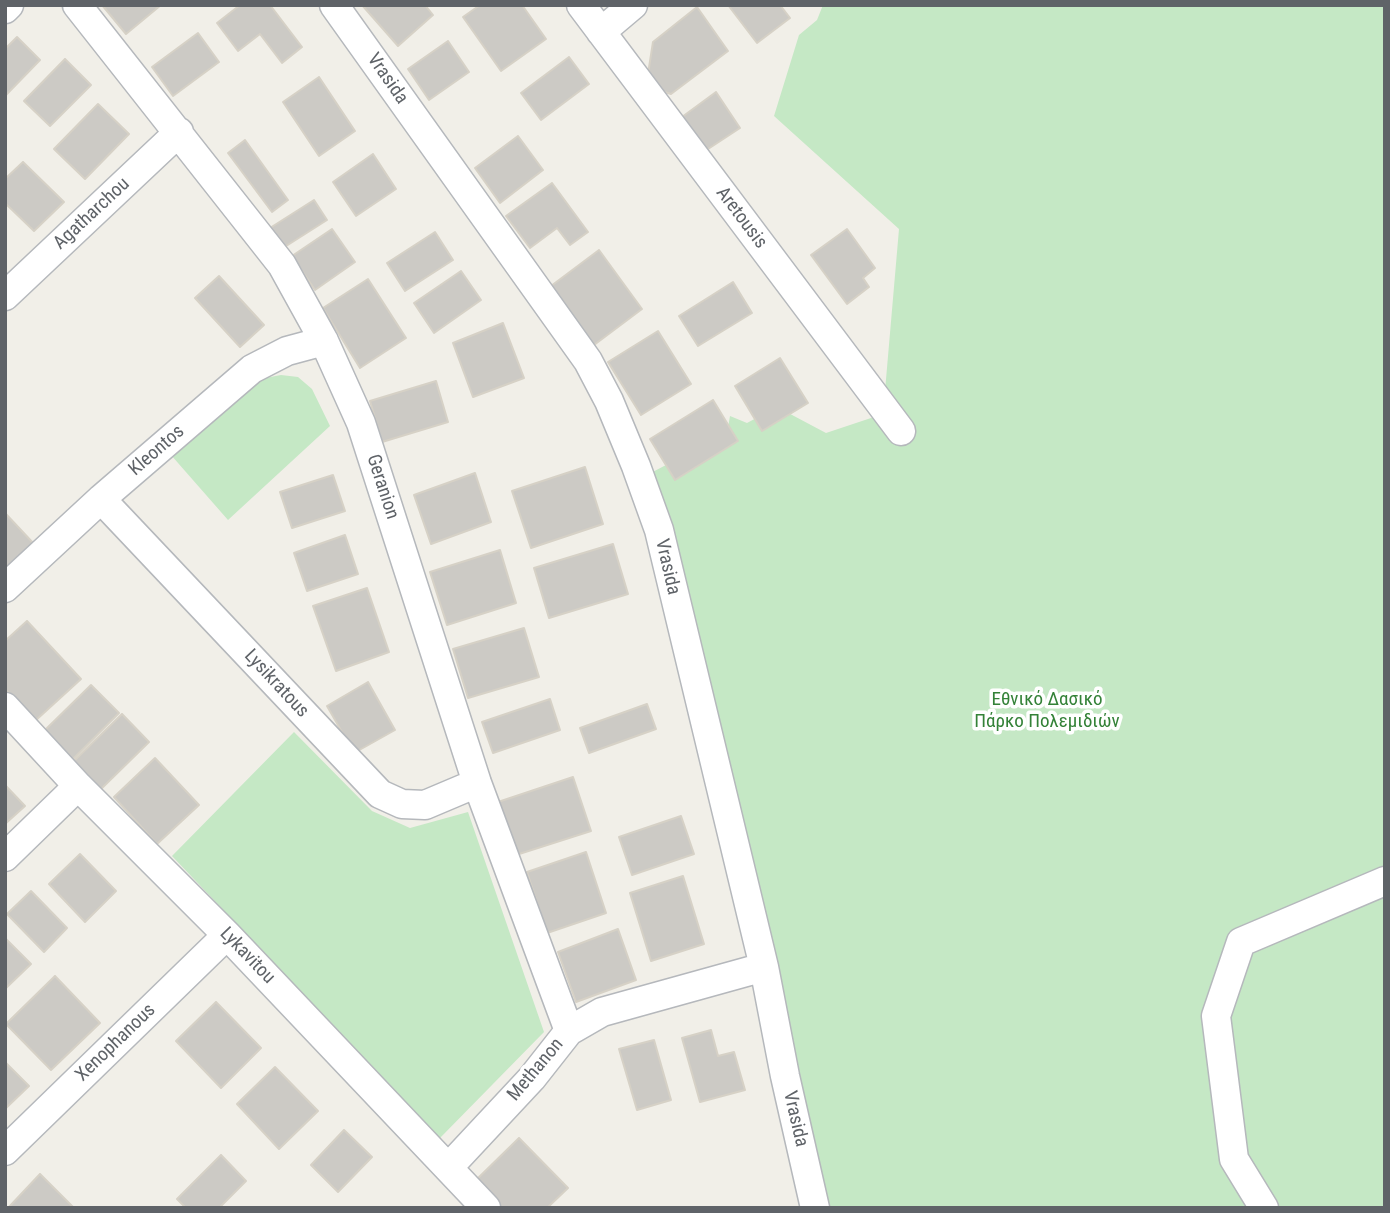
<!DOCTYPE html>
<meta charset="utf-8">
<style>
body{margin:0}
#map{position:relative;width:1390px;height:1213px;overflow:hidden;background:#f1efe8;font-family:"Roboto Condensed",sans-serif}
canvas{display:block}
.frame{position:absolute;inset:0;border:7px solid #5f6368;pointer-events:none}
</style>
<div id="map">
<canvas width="1390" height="1213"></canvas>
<div class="frame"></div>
</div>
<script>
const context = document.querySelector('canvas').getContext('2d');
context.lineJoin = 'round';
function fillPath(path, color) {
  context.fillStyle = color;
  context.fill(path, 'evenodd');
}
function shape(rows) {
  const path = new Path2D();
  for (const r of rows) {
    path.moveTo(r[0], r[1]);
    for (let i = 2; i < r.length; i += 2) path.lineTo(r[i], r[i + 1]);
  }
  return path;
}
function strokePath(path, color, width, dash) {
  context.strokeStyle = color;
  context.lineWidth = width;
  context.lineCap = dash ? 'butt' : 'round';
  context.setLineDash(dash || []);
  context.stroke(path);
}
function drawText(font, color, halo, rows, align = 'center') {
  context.font = font + ' "Roboto Condensed",sans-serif';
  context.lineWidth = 7;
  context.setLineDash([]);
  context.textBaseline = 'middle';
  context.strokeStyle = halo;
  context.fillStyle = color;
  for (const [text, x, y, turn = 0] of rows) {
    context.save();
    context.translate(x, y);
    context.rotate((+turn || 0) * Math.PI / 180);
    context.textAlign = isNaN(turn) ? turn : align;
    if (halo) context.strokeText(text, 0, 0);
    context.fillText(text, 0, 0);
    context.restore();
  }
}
fillPath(shape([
 [823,5,1385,5,1385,1208,813,1208,674,598,680,553,645,476,727,433,730,416,747,423,777,407,826,433,883,414,899,229,774,116,799,35,817,20],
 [281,375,298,377,312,389,330,426,228,520,171,455,260,379],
 [294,732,372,811,410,828,468,812,544,1032,440,1138,172,856]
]), '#c5e8c5');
const building = shape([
 [102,5,161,5,126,34,102,5],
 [240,5,270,5,302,47,282,63,260,34,238,51,217,23,240,5],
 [362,5,425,5,433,15,398,46,362,5],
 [480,5,522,5,546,39,501,71,463,17,480,5],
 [728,5,780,5,790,18,757,43,728,5],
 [697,7,728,51,671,94,661,91,648,74,653,42,697,7],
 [198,33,219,62,173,96,152,67,198,33],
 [17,37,40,60,5,96,5,49,17,37],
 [448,41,469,72,429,100,408,69,448,41],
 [569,57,589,84,541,120,521,93,569,57],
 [65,59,91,85,50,126,24,101,65,59],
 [319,77,355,131,319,156,283,102,319,77],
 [716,92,740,128,705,151,682,117,716,92],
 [98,104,129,134,85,179,54,149,98,104],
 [518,136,543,170,500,203,475,168,518,136],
 [245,140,288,200,272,212,228,153,245,140],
 [373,154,396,189,356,216,333,182,373,154],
 [23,162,64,202,34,231,5,203,5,179,23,162],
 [552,183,588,232,570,245,557,228,530,248,506,216,552,183],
 [314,200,327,220,283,248,270,228,314,200],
 [332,229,355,262,315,290,292,256,332,229],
 [847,229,875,268,863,278,869,287,847,304,811,255,847,229],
 [435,232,453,260,405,291,387,263,435,232],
 [599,250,642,309,594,345,551,286,599,250],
 [461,271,481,300,434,333,414,303,461,271],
 [219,276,264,325,240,347,195,298,219,276],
 [368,279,406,338,360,368,323,308,368,279],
 [733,282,752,313,698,346,679,316,733,282],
 [503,323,524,378,473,397,453,343,503,323],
 [658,331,691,384,641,415,608,362,658,331],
 [780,358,808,403,762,431,735,386,780,358],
 [436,381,448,422,382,442,370,401,436,381],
 [713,400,738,441,675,480,650,439,713,400],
 [585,467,603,524,531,548,512,491,585,467],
 [475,473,491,522,431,544,414,495,475,473],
 [333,475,345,511,292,528,280,492,333,475],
 [5,513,35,545,10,568,5,563,5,513],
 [345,535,358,574,307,591,294,553,345,535],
 [613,544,628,594,549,618,534,568,613,544],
 [500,550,516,603,447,625,430,572,500,550],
 [367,588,389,652,336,671,313,606,367,588],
 [27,621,81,679,35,721,5,689,5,641,27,621],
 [524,628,539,677,468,698,453,649,524,628],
 [368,682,395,730,354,753,327,706,368,682],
 [91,685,119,713,71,761,43,732,91,685],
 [550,699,560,730,493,753,482,722,550,699],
 [647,704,656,729,589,753,580,728,647,704],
 [122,714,149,742,101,789,74,761,122,714],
 [155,758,199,805,157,844,114,797,155,758],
 [573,777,591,831,516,855,498,802,573,777],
 [5,785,25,806,5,824,5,785],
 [681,816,694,854,632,875,619,837,681,816],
 [586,852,606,913,547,933,527,872,586,852],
 [80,854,116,891,85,922,49,884,80,854],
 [683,876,704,944,651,961,630,893,683,876],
 [31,891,67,928,44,952,7,914,31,891],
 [618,929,636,980,576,1002,558,952,618,929],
 [5,938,31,964,5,989,5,938],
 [55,976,100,1023,51,1070,6,1024,55,976],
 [216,1002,261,1048,221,1088,176,1041,216,1002],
 [711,1030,718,1056,734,1052,745,1090,700,1102,682,1038,711,1030],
 [654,1040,671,1100,637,1110,619,1049,654,1040],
 [5,1062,29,1086,5,1109,5,1062],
 [275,1067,318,1111,279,1149,237,1104,275,1067],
 [344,1130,372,1157,338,1192,311,1165,344,1130],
 [519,1138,568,1188,547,1208,500,1208,474,1182,519,1138],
 [221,1155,246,1181,219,1208,186,1208,177,1199,221,1155],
 [40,1174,74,1208,8,1208,40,1174]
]);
fillPath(building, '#cccac5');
strokePath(building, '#d6d1c6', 2);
const minor = shape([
 [77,5,282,265,324,341,361,423,477,783,569,1031],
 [334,5,588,361,609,401,636,466,659,530,764,967,785,1076,815,1208],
 [581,5,901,431],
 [5,9,9,5],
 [601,32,633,5],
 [5,296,179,132],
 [101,499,380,794,402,804,425,805,477,783],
 [5,588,101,499,252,369,287,351,324,341],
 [5,707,78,786,227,935,486,1208],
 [5,857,78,786],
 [5,1151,227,935],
 [448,1168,532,1078,569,1031,602,1012,764,967],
 [1264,1208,1234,1159,1216,1016,1241,942,1385,881]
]);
strokePath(minor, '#b5b8bc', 31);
strokePath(minor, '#fff', 28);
drawText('19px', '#5f6368', '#fff', [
 ["Vrasida",387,79,55],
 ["Agatharchou",92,214,-43],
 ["Aretousis",741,218,53],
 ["Kleontos",157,451,-41],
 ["Geranion",382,487,72],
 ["Vrasida",667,567,77],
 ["Lysikratous",276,684,47],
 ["Lykavitou",247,956,46],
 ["Xenophanous",116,1043,-44],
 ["Methanon",536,1070,-50],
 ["Vrasida",795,1119,77]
]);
drawText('19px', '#348238', '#fff', [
 ["Εθνικό Δασικό",1047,700],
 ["Πάρκο Πολεμιδιών",1047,722]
]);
</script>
